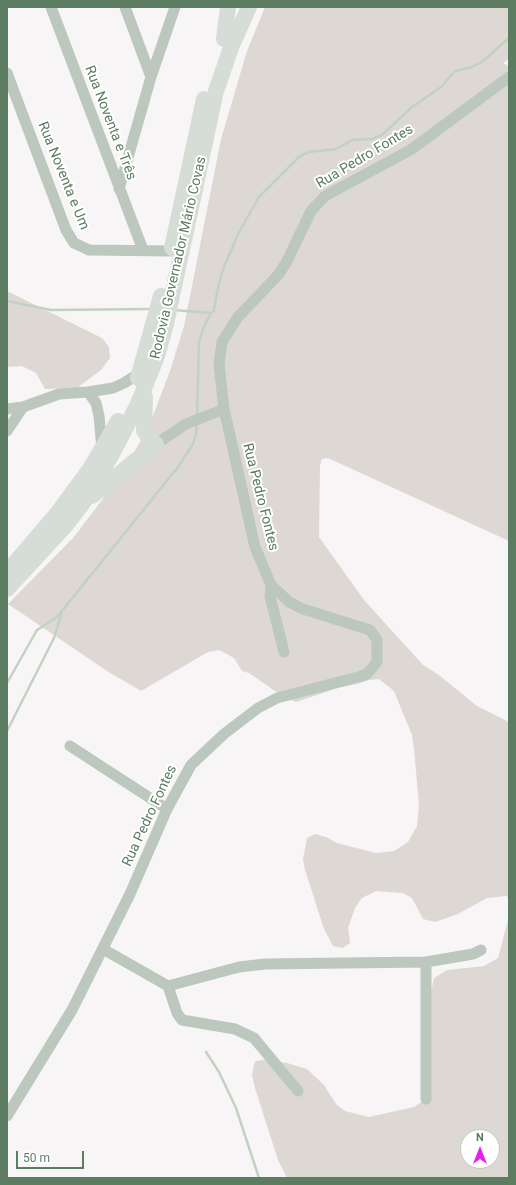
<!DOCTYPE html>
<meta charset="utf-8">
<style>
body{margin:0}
#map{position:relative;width:516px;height:1185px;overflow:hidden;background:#f8f5f6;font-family:Roboto,sans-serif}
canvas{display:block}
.frame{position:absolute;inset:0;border:8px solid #5d7d62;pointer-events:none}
.north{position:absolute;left:460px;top:1129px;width:40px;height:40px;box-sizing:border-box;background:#fff;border:1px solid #becbc0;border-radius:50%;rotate:0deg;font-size:11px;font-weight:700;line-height:16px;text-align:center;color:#5d7d62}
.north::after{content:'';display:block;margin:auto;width:14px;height:18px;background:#e71cf2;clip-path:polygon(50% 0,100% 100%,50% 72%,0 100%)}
.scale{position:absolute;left:16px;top:1151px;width:68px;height:18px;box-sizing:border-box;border:2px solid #5d7d62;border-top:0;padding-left:5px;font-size:12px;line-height:14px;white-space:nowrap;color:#5d7d62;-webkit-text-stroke:3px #fff;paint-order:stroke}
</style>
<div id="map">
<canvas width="516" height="1185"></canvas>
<div class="frame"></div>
<div class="north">N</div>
<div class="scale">50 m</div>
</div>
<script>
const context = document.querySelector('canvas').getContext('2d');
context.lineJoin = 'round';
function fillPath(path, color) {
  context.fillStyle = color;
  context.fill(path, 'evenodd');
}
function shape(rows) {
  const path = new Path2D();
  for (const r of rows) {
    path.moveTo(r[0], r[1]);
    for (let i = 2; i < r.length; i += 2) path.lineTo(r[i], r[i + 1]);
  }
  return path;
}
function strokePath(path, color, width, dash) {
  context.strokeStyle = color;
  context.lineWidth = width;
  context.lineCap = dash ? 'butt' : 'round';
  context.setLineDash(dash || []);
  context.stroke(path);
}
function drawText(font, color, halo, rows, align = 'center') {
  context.font = font + ' Roboto,sans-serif';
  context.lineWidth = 4;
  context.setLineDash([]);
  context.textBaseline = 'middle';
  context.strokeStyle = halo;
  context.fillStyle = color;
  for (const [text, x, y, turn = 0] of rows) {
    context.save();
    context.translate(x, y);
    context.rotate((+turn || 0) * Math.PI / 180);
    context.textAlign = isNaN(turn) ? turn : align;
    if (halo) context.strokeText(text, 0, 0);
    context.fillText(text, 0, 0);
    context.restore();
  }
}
fillPath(shape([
 [265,7,509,7,509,59,503,63,509,66,509,541,328,458,322,459,320,465,319,537,364,600,423,665,439,675,477,706,509,722,509,901,507,896,487,898,458,914,435,922,423,919,412,898,403,893,376,891,362,898,355,908,348,928,350,943,343,948,333,946,324,929,305,870,303,859,307,838,315,834,326,837,337,843,376,853,394,851,408,842,417,826,419,805,414,749,412,735,394,691,379,679,369,680,357,684,338,688,296,702,285,698,249,673,242,671,234,658,219,650,208,652,141,691,107,671,8,604,73,538,121,475,149,426,170,371,184,326,221,139,247,51],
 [7,291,102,338,109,347,110,358,101,370,77,388,45,389,36,373,22,366,7,367],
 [509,916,509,1178,287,1178,278,1160,255,1088,252,1075,254,1064,256,1061,263,1060,287,1063,307,1069,324,1085,336,1104,345,1111,369,1117,414,1107,424,1100,431,992,434,978,447,970,484,966,498,958],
 [468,1137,492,1137,492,1161,468,1161]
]), '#ded8d4');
strokePath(shape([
 [7,301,51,310,151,309],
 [174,310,211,313],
 [197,416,199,343,203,329,211,313,214,311,217,292,223,269,239,232,259,197,300,156,309,152,336,149,352,140,372,139,382,135,412,107,441,87,455,71,472,67,483,61,509,38],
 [7,683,37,630,57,617,178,467,193,444,196,434,197,423],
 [7,731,54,638,62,612],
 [206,1052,219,1072,236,1108,259,1178]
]), '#c2d2c2', 2.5);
strokePath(shape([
 [51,7,143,250],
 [125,7,151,77],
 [7,73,66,230,74,243,89,250,171,251],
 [119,189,151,77,175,7],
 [88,392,96,403,99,416,102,449],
 [7,409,23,407,59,394,88,392,113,388,124,383,140,373],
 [7,431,23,407],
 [156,444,186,424,224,409],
 [271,585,270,596,284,652],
 [70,746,167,809],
 [103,949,168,986,177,1013,182,1020,235,1029,254,1038,298,1091],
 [168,986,239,967,265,964,426,962,473,954,481,950],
 [426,1099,426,962],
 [7,1116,72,1010,130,894,167,809,191,765,224,734,258,708,277,698,358,677,367,674,377,662,377,640,370,630,303,609,289,602,271,585,255,547,224,409,219,364,222,342,238,317,279,274,287,261,311,211,325,196,412,149,509,77]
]), '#bcc7be', 11);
strokePath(shape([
 [224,39,228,7],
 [172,248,204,99],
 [138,378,161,296],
 [92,496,156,444,149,438,144,431,145,397],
 [7,572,56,515,90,469,118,421],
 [7,589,66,525,83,503,112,454,138,404,157,356,166,324,216,91,232,45,249,7]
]), '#d5ddd6', 16);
drawText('14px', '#5d7d62', '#fff', [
 ["Rua Noventa e Três",110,123,69],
 ["Rua Pedro Fontes",365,157,-31],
 ["Rua Noventa e Um",63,176,68],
 ["Rodovia Governador Mário Covas",179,258,-77],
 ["Rua Pedro Fontes",260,497,76],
 ["Rua Pedro Fontes",150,816,-65]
]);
</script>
